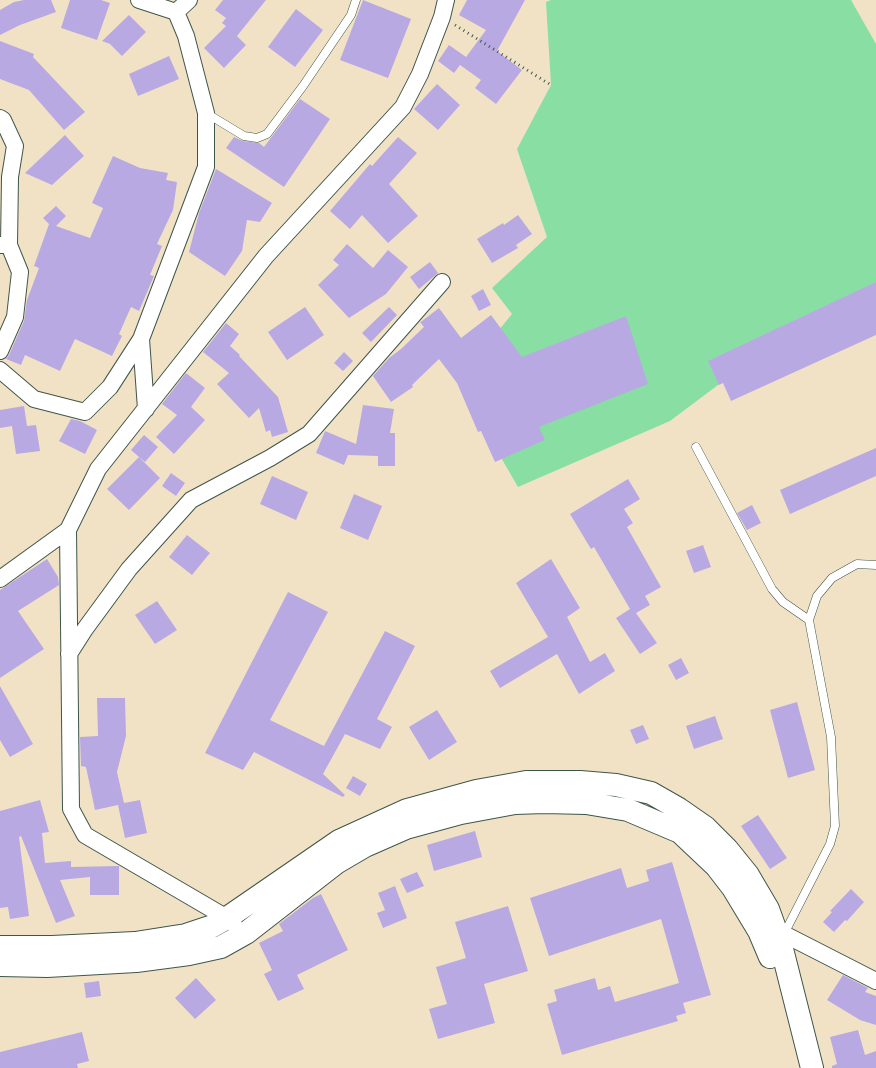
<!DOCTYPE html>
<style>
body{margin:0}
canvas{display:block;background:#f1e2c6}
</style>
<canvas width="876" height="1068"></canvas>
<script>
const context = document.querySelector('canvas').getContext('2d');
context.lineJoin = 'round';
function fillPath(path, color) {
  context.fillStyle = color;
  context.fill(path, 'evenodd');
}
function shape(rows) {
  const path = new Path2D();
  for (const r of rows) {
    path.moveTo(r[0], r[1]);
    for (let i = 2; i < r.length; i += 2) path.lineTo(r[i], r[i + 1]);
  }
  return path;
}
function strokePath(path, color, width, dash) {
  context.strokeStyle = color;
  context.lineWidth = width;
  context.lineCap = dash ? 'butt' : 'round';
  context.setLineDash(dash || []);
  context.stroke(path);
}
fillPath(shape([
 [551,0,851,0,876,44,876,310,722,382,670,421,518,487,457,381,512,314,492,288,547,237,517,149,551,85,546,2]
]), '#89dfa3');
fillPath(shape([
 [24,0,51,0,56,12,20,25,0,35,0,10,14,2],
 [70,0,101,0,110,3,97,40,61,28],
 [223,0,266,0,237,36,246,45,224,68,204,48,226,26,222,23,226,18,215,10],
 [363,0,411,19,388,78,340,60],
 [467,0,525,0,497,51,522,70,496,104,475,88,481,80,460,65,454,73,438,61,449,45,466,57,486,30,459,15],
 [296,9,323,30,295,67,268,47],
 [129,15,146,32,122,56,110,44,102,41],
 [0,41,34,54,33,57,85,112,64,130,29,90,0,79],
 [169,56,179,79,138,96,129,74],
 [437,84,460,105,438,130,414,109],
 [300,99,330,119,284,187,226,148,234,137,243,141,259,143,264,147],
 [65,135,84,156,52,185,25,173],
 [398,137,417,153,389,184,418,216,388,243,362,215,350,229,330,211,370,164,372,166],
 [113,156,140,168,168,173,166,180,177,182,173,210,157,244,162,246,150,275,154,276,139,311,131,307,119,334,122,336,112,356,75,339,60,371,25,355,21,365,6,359,9,355,24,321,27,300,39,268,34,266,49,224,43,218,56,206,66,216,56,226,90,238,103,208,92,203],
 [216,169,272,203,260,222,247,220,242,251,225,276,189,252,199,213],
 [518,215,532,234,516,245,518,248,492,263,477,239,503,223,504,225],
 [347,244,373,268,388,250,408,267,386,294,349,318,318,285,339,265,333,260],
 [430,262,438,273,419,289,410,277],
 [876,282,876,335,731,401,723,383,719,385,708,361],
 [483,289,491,305,479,311,471,296],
 [305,307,324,335,287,360,268,332],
 [389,307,397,315,371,342,362,333],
 [439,308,461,338,491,315,522,357,626,316,648,384,539,427,545,440,495,462,481,431,478,432,457,383,439,359,412,385,413,387,391,402,373,376,389,358,401,349,424,327,420,322,422,321],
 [226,323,239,334,230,346,240,355,239,356,278,397,288,432,272,437,270,430,266,432,259,408,249,418,217,384,229,373,203,352],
 [344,352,353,361,343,371,334,363],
 [186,373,205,388,191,407,205,420,174,454,156,437,177,415,162,404],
 [363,405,394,409,390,433,395,433,395,466,378,466,378,456,348,455,344,465,316,453,325,431,356,444],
 [24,406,27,426,36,425,40,451,16,454,12,426,0,428,0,410],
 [71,419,80,421,97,430,85,454,59,441],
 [144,435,158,447,145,462,131,450],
 [876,448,876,476,790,514,780,490],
 [139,457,160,478,129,510,107,489],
 [171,473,185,483,176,496,162,486],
 [272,476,308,492,296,520,260,504],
 [628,479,640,499,624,509,633,523,627,527,661,587,645,596,650,605,636,613,657,643,640,654,616,618,630,609,594,547,591,549,570,514],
 [354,494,382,506,368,540,340,528],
 [752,505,761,523,747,530,737,513],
 [187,535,210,553,192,575,169,557],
 [703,545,711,567,694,573,686,551],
 [47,559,58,577,59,585,18,611,44,649,0,678,0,590],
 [551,559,580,608,567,617,590,662,605,653,615,671,579,694,557,654,500,688,490,671,548,637,516,583],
 [288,592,328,612,270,720,324,746,385,631,415,646,377,719,392,727,380,749,345,734,323,774,345,795,343,797,254,752,243,770,205,753],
 [157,601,177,630,155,644,135,615],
 [681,658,689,673,676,680,668,665],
 [0,686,33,744,10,757,0,740],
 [97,698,125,698,126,736,117,772,124,803,140,800,147,833,125,838,118,805,95,810,86,767,81,766,80,737,98,736],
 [797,702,815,770,788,778,770,710],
 [437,710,457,742,429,760,409,727],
 [715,716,723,739,694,749,686,726],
 [643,725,649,739,636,744,630,730],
 [353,776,367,784,360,796,346,788],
 [40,800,49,832,42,833,45,863,71,861,71,867,119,866,119,895,90,895,90,877,60,880,75,916,56,923,21,836,19,837,29,916,10,919,8,907,0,908,0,811],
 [758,815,787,858,770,869,741,826],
 [475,831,482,857,434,871,427,845],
 [672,862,711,995,683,1003,686,1013,676,1016,678,1021,562,1055,547,1004,557,1001,554,990,595,978,598,990,610,986,615,1002,679,983,661,919,549,956,530,898,621,868,627,888,649,881,646,870],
 [417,872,424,886,407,893,400,879],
 [395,886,407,918,383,928,377,913,385,910,378,893],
 [851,889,864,902,847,921,845,920,834,932,823,922,832,912,830,911],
 [321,894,348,950,297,975,304,989,278,1001,264,974,272,970,259,943,283,931,279,924,313,898],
 [508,906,528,971,484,984,495,1023,438,1039,429,1009,447,1004,436,967,466,958,455,922],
 [843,975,868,988,865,992,876,996,876,1025,860,1020,827,1000],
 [196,978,216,1000,195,1019,175,998],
 [99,981,101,996,86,998,84,983],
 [858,1030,865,1055,876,1051,876,1068,832,1068,832,1066,837,1064,830,1037],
 [82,1032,89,1061,77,1064,78,1068,0,1068,0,1052]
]), '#b8a9e3');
const lane = shape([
 [206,113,244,136,257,138,267,134,303,86,351,15,356,0],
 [696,447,772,589,783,602,809,620],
 [784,934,830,844,835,826,831,737,809,620,817,596,832,578,857,564,876,565]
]);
const street = shape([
 [176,12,189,0],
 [0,118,3,120,15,146,10,177,9,245,0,245],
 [141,339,146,409],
 [0,351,15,317,20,272,9,245],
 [0,370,34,399,85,412,110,387,141,339,206,167,206,113,186,36,176,12,139,0],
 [0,579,68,530],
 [69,654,85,629,129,569,191,500,270,458,309,434,442,282],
 [234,924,227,918,85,835,71,809,68,530,98,469,266,256,403,107,420,74,442,17,446,0],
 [771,930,776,930,876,981]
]);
const secondary = shape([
 [0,947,52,947,135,943,186,935,213,926,227,918,339,841,407,810,476,791,526,782,580,782,616,785,651,793,679,809,705,827,727,849,748,875,768,909,781,945,812,1068],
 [0,965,47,966,136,961,189,954,221,947,246,933,336,863,365,846,406,828,461,813,515,803,544,802,586,803,628,810,680,832,716,866,733,888,759,931,770,957]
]);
strokePath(lane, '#3e564a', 9);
strokePath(street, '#3e564a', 18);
strokePath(secondary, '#3e564a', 24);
strokePath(shape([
 [455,25,551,85]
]), '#3e564a', 3, [1, 4]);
strokePath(lane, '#fff', 8);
strokePath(street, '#fff', 16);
strokePath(secondary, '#fff', 22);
</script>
